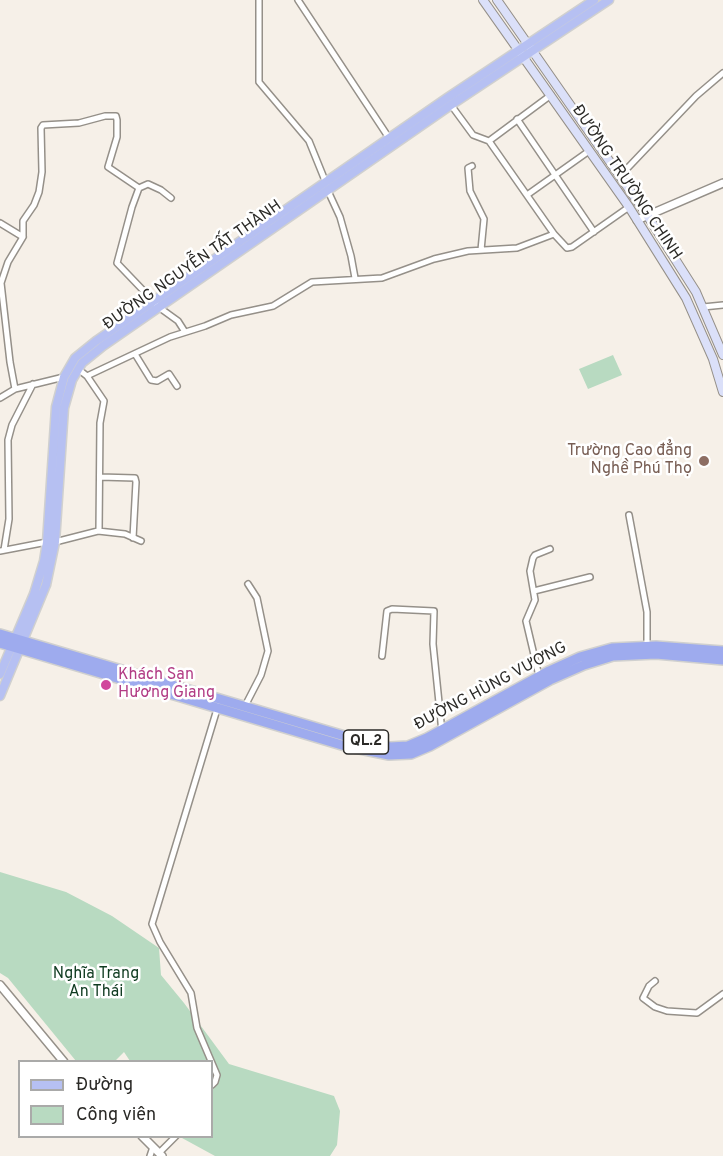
<!DOCTYPE html>
<meta charset="utf-8">
<style>
body{margin:0}
#map{position:relative;width:723px;height:1156px;overflow:hidden;background:#f6f0e8;font-family:Overpass,sans-serif}
canvas{display:block}
.legend{position:absolute;left:18px;top:1060px;width:195px;height:78px;box-sizing:border-box;background:#fff;border:2px solid #aaaaa9;margin:0;padding:8px 10px;list-style:none;font-size:18px;color:#2b2a27}
.legend li{display:flex;align-items:center;gap:12px;height:30px}
.legend b{width:30px;border:2px solid #aaaaa9}
</style>
<div id="map">
<canvas width="723" height="1156"></canvas>
<ul class="legend">
<li><b style="height:8px;background:#b6c0f2"></b>Đường</li>
<li><b style="height:16px;background:#b8dac1"></b>Công viên</li>
</ul>
</div>
<script>
const context = document.querySelector('canvas').getContext('2d');
context.lineJoin = 'round';
function fillPath(path, color) {
  context.fillStyle = color;
  context.fill(path, 'evenodd');
}
function shape(rows) {
  const path = new Path2D();
  for (const r of rows) {
    path.moveTo(r[0], r[1]);
    for (let i = 2; i < r.length; i += 2) path.lineTo(r[i], r[i + 1]);
  }
  return path;
}
function strokePath(path, color, width, dash) {
  context.strokeStyle = color;
  context.lineWidth = width;
  context.lineCap = dash ? 'butt' : 'round';
  context.setLineDash(dash || []);
  context.stroke(path);
}
function drawText(font, color, halo, rows, align = 'center') {
  context.font = font + ' Overpass,sans-serif';
  context.lineWidth = 5;
  context.setLineDash([]);
  context.textBaseline = 'middle';
  context.strokeStyle = halo;
  context.fillStyle = color;
  for (const [text, x, y, turn = 0] of rows) {
    context.save();
    context.translate(x, y);
    context.rotate((+turn || 0) * Math.PI / 180);
    context.textAlign = isNaN(turn) ? turn : align;
    if (halo) context.strokeText(text, 0, 0);
    context.fillText(text, 0, 0);
    context.restore();
  }
}
fillPath(shape([
 [613,355,622,375,588,389,579,369],
 [0,872,66,892,112,916,159,948,161,975,184,1003,229,1064,334,1096,340,1111,337,1145,330,1156,215,1156,182,1138,181,1137,212,1136,212,1062,130,1061,124,1052,115,1061,76,1061,8,978,0,973]
]), '#b8dac1');
const minor = shape([
 [259,0,259,82,309,141,326,183],
 [298,0,389,138],
 [451,105,473,135,489,141,554,234,567,248,572,247,629,207],
 [517,119,594,232],
 [489,141,551,95],
 [472,166,468,168,470,191,484,219,481,250],
 [620,176,696,96,723,73],
 [328,191,340,217,351,256,355,278],
 [527,195,589,151],
 [171,198,161,190,148,184,139,188,132,207,117,263,160,308,178,321,185,332],
 [0,223,23,237],
 [703,307,723,305],
 [135,354,151,380,157,381,169,374,177,386],
 [78,369,87,376,104,401,100,423,99,531],
 [87,376,170,337,205,326,231,315,273,306,312,282,382,278,434,259,468,251,517,248,554,234],
 [15,389,10,362,1,283,8,262,23,237,23,221,34,205,39,192,42,172,41,128,43,125,79,123,105,116,116,116,117,120,117,137,108,167,139,188],
 [0,398,15,389,64,377],
 [100,477,135,478,136,482,133,538],
 [629,515,647,612,647,646],
 [55,542,98,531,125,534,141,541],
 [4,550,9,519,8,440,12,425,33,384],
 [0,551,47,542],
 [534,591,590,577],
 [382,656,387,611,392,609,434,611,433,644,442,732],
 [539,676,526,621,535,600,530,571,533,558,535,555,550,549],
 [245,706,261,675,268,651,257,598,248,584],
 [655,981,649,986,643,998,655,1007,667,1011,697,1013,723,994],
 [212,1085,215,1082,217,1075,197,1028,191,993,160,942,152,924,218,706],
 [159,1153,176,1136],
 [150,1156,153,1147]
]);
const tertiary = shape([
 [637,220,723,183],
 [0,985,64,1062],
 [142,1136,162,1156]
]);
const secondary = shape([
 [483,0,629,207,686,298,713,359,723,392],
 [497,0,647,215,696,292,723,355]
]);
const primary = shape([
 [0,674,34,594,44,561,47,542,56,407,64,377,75,358,96,341,447,98,594,0],
 [0,696,46,585,55,542,64,408,72,380,82,363,103,346,451,105,609,0]
]);
const trunk = shape([
 [0,634,348,737,390,747,408,746,427,738,549,671,580,657,612,648,656,646,723,651],
 [0,643,345,746,389,755,411,754,430,746,550,680,584,665,613,656,656,654,723,660]
]);
strokePath(minor, '#959089', 8);
strokePath(tertiary, '#959089', 10);
strokePath(secondary, '#959089', 10);
strokePath(primary, '#d0d0cf', 11);
strokePath(trunk, '#d0d0cf', 12);
strokePath(minor, '#fff', 5);
strokePath(tertiary, '#fff', 7);
strokePath(secondary, '#dbe0f9', 8);
strokePath(primary, '#b6c0f2', 8);
strokePath(trunk, '#9eabee', 9);
for (const [x, y, r, color] of [
 [704,461,6,"#8d6e63"],
 [106,685,6,"#d1479c"]
]) {
  const dot = new Path2D();
  dot.arc(x, y, r, 0, 2 * Math.PI);
  context.fillStyle = color;
  context.fill(dot);
  strokePath(dot, '#fff', 2);
}
for (const [x, y, w] of [
 [366,742,45]
]) {
  const box = new Path2D();
  box.roundRect(x - w / 2, y - 12, w, 24, 4.5);
  context.fillStyle = '#fff';
  context.fill(box);
  strokePath(box, '#2b2a27', 1.5);
}
drawText('bold 15px', '#2b2a27', null, [
 ["QL.2",366,742]
]);
drawText('16px', '#2b2a27', '#fff', [
 ["ĐƯỜNG TRƯỜNG CHINH",626,183,56],
 ["ĐƯỜNG NGUYỄN TẤT THÀNH",193,266,-35],
 ["ĐƯỜNG HÙNG VƯƠNG",491,687,-28]
]);
drawText('16px', '#785e54', '#fff', [
 ["Trường Cao đẳng",692,452],
 ["Nghề Phú Thọ",692,470]
], 'right');
drawText('16px', '#b23c85', '#fff', [
 ["Khách Sạn",118,676],
 ["Hương Giang",118,694]
], 'left');
drawText('16px', '#0f3b20', '#fff', [
 ["Nghĩa Trang",96,975],
 ["An Thái",96,993]
]);
</script>
